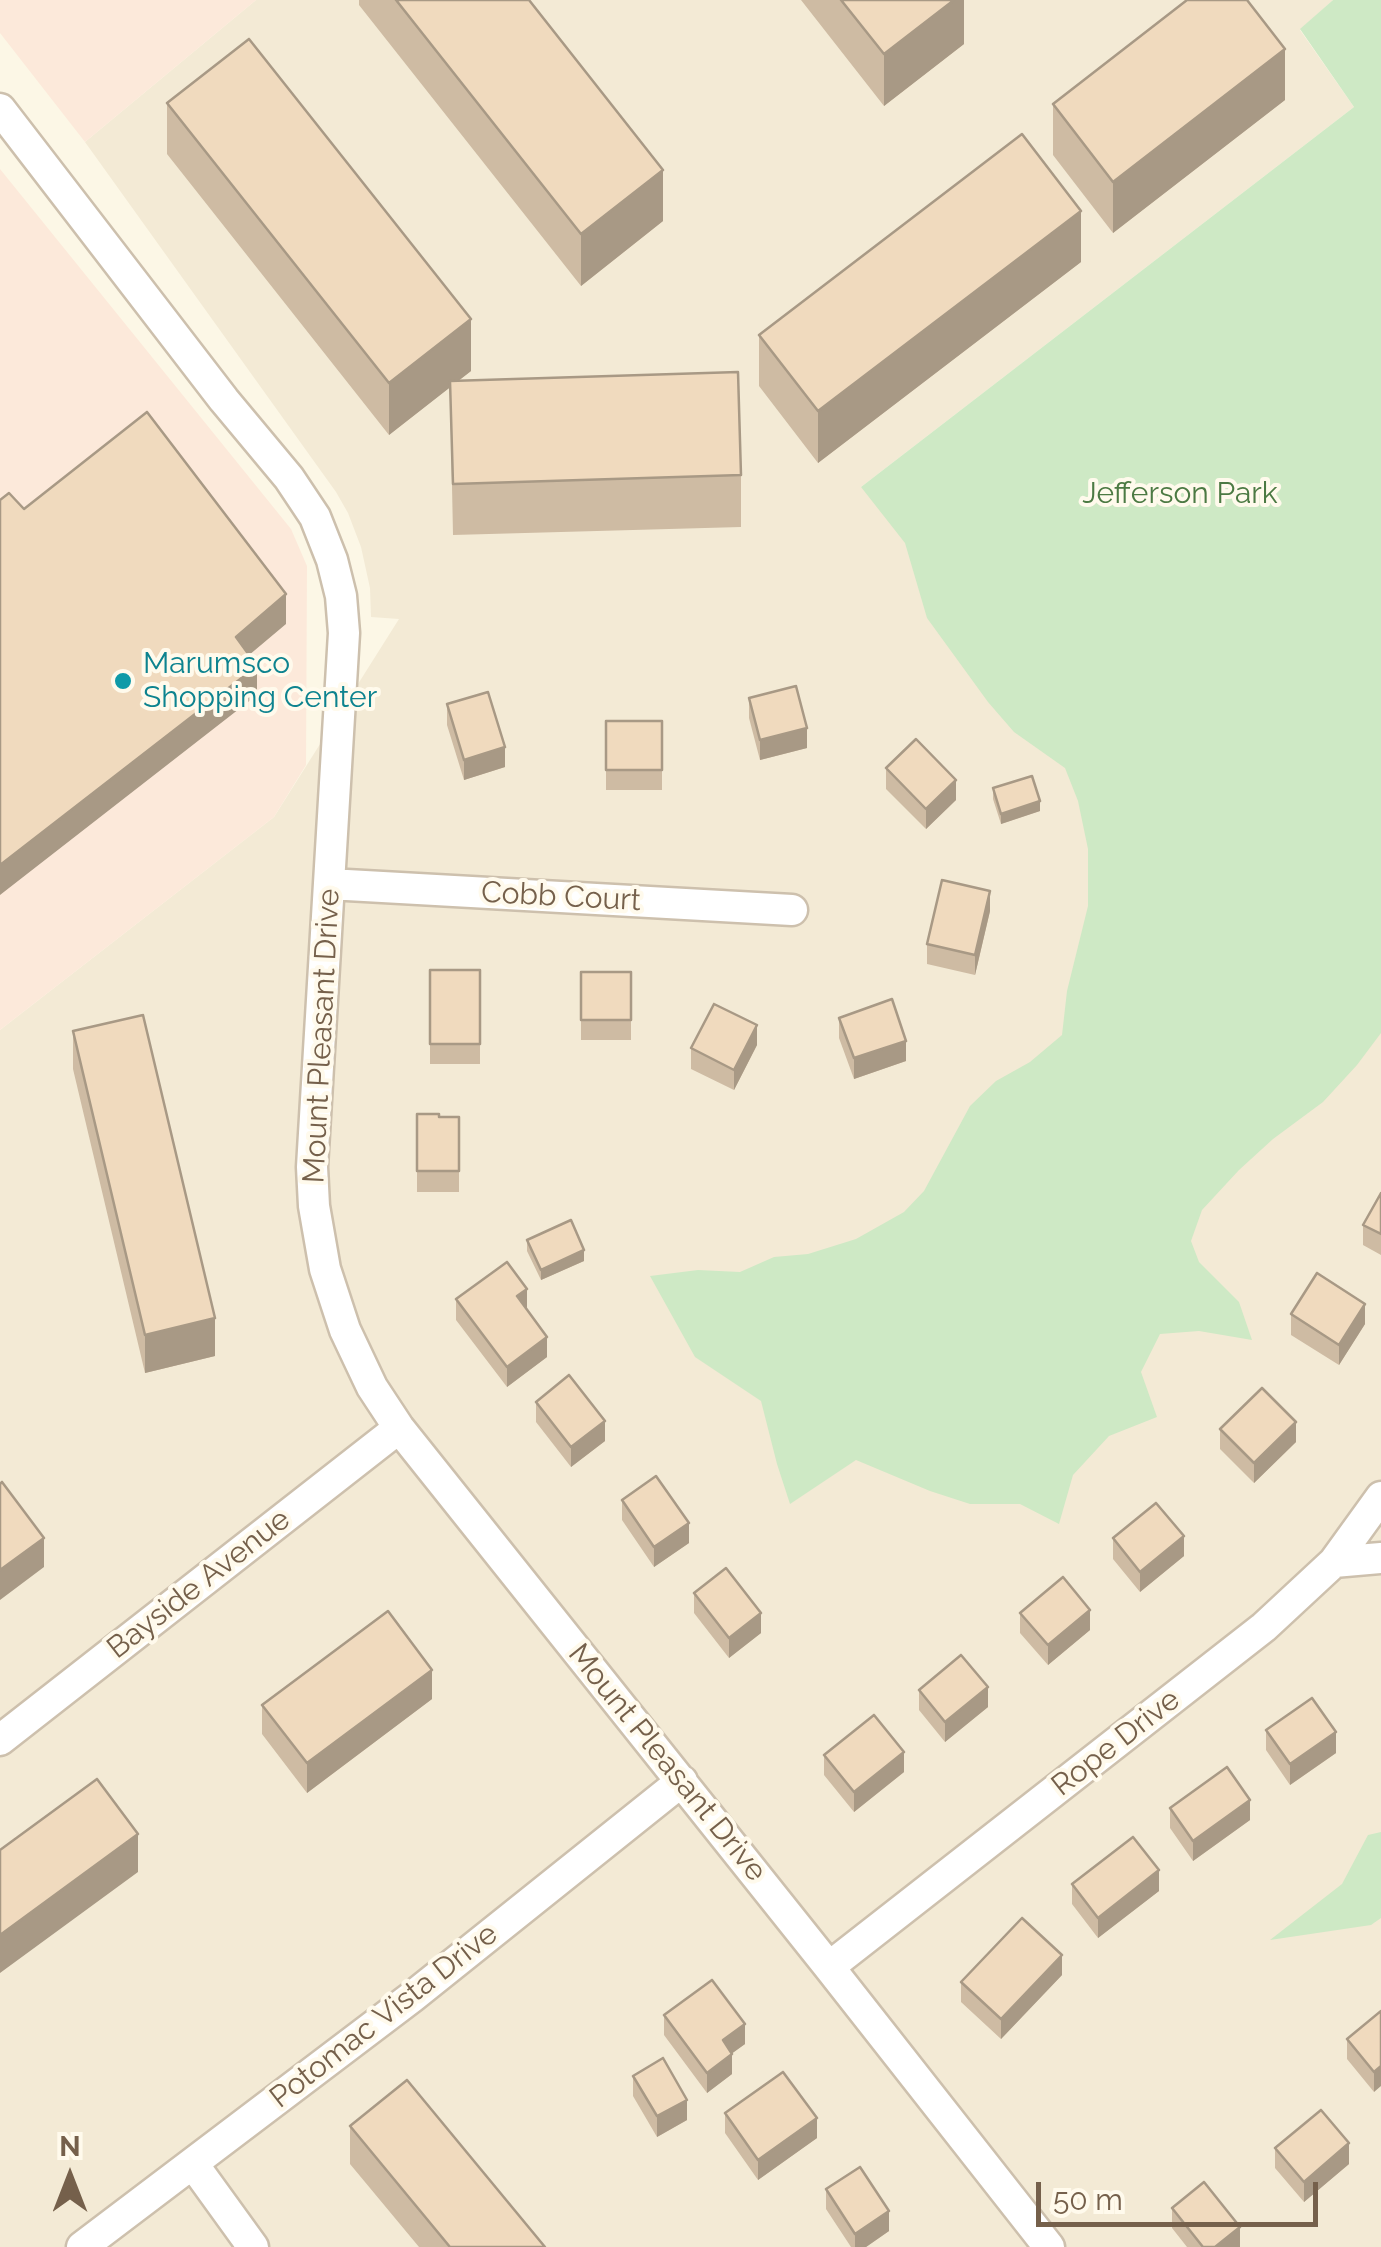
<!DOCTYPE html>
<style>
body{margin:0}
#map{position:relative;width:1381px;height:2247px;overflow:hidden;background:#fcf7e6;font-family:Raleway,sans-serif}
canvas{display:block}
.north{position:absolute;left:20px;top:2127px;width:100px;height:100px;-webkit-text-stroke:8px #fffaec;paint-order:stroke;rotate:0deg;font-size:28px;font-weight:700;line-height:40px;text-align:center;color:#75604b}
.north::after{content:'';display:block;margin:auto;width:35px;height:45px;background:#75604b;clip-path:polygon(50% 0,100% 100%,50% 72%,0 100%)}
.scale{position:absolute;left:1036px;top:2182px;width:282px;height:45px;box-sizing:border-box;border:5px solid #75604b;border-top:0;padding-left:12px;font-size:30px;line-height:35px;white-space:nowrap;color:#75604b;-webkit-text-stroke:8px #fffaec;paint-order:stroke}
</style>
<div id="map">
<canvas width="1381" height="2247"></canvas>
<div class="north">N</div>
<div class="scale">50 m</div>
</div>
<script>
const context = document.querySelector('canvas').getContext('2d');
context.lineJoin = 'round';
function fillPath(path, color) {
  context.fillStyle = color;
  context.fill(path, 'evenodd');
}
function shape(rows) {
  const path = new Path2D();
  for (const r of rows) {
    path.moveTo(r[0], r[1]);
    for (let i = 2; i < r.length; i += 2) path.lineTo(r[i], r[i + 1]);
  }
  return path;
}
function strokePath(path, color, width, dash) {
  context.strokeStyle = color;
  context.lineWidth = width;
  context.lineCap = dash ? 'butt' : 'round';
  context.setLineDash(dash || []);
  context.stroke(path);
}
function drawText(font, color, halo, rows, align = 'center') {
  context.font = font + ' Raleway,sans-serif';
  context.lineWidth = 8;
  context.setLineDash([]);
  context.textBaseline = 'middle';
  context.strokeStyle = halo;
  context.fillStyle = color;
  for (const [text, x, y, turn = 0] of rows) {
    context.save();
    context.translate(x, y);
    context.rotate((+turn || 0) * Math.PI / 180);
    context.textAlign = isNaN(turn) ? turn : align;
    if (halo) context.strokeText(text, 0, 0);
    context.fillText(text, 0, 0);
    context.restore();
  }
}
fillPath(shape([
 [256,0,1333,0,1300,30,1354,107,861,487,1381,705,1381,2247,0,2247,0,1030,274,817,399,619,371,617,370,588,361,547,348,513,336,492,85,142]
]), '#f3ead5');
fillPath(shape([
 [0,0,256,0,85,142,0,33],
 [0,169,291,529,307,566,306,765,274,817,0,1030]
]), '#fce9da');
fillPath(shape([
 [1333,0,1381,0,1381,1033,1357,1065,1323,1102,1273,1139,1239,1170,1202,1210,1191,1241,1199,1262,1239,1302,1252,1340,1199,1331,1160,1334,1141,1372,1157,1417,1109,1436,1073,1475,1059,1524,1020,1504,970,1504,930,1491,856,1460,790,1504,777,1464,761,1401,695,1357,650,1276,698,1270,740,1272,774,1257,808,1254,856,1239,904,1212,924,1191,970,1106,996,1081,1030,1062,1062,1035,1067,991,1088,906,1088,849,1078,801,1065,768,1014,732,988,702,927,618,905,543,861,487,1354,107,1300,29],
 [1381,1832,1381,1918,1371,1925,1270,1940,1342,1884,1368,1835]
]), '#cee9c5');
const minor = shape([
 [0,109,224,400,289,478,315,517,332,560,341,596,344,633,312,1167,314,1206,325,1269,345,1330,372,1387,399,1428,829,1967,1049,2247],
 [329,884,792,910],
 [1334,1562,1381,1558],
 [0,1740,399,1428],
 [829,1967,1264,1627,1334,1562,1381,1497],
 [193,2164,253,2247],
 [82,2247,412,1997,682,1781]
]);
strokePath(minor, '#cdc0ad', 35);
strokePath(minor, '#fff', 30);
fillPath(shape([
 [359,0,529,0,663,221,581,286,359,5],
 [801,0,964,0,964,44,884,106],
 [1285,100,1113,233,1053,155,1053,104],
 [167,103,471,371,458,381,741,475,741,527,453,535,450,387,389,435,167,154],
 [1081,262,818,463,759,386,759,335],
 [749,698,807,748,760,760,749,718],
 [447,704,505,767,464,780,447,725],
 [606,721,662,721,662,790,606,790],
 [886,768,956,800,926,829,886,789],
 [993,788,1040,811,1001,824,993,799],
 [990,911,975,975,927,964,927,944],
 [430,970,480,970,480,1064,430,1064],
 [581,972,631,972,631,1040,581,1040],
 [839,1018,906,1061,854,1079,839,1038],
 [73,1031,215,1356,145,1373,73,1069],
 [757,1045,734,1090,691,1069,691,1048],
 [417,1114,439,1117,459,1117,459,1192,417,1192],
 [1381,1193,1381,1255,1363,1245,1363,1225],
 [527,1240,584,1261,541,1280,527,1251],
 [456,1299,527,1309,547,1357,507,1387,456,1320],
 [1291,1314,1365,1324,1339,1365,1291,1335],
 [536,1402,605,1441,571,1467,536,1422],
 [1220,1429,1296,1442,1254,1483,1220,1449],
 [622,1500,689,1543,654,1567,622,1520],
 [1113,1538,1184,1556,1140,1592,1113,1559],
 [694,1593,761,1633,729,1658,694,1613],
 [1020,1613,1090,1630,1048,1665,1020,1633],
 [919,1690,988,1707,945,1742,919,1710],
 [432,1699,307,1793,262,1734,262,1705],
 [1266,1730,1336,1753,1290,1785,1266,1750],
 [824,1755,904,1772,854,1812,824,1775],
 [1170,1808,1250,1820,1193,1861,1170,1828],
 [1072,1884,1159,1891,1098,1938,1072,1904],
 [1062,1975,1001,2039,961,2002,961,1982],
 [1381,2011,1374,2092,1347,2059,1347,2039],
 [664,2015,745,2044,732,2053,732,2074,707,2093,664,2035],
 [633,2076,687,2120,657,2137,633,2096],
 [725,2113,817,2138,758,2180,725,2133],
 [350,2126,545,2247,419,2247,350,2164],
 [1275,2148,1349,2164,1304,2202,1275,2168],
 [826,2189,889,2231,866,2247,851,2247,826,2209],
 [1172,2208,1240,2247,1187,2247,1172,2228]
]), '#cebba3');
fillPath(shape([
 [954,0,964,0,964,44,884,106,884,54],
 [1285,49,1285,100,1113,233,1113,182],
 [663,170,663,221,581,286,581,234],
 [1081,211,1081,262,818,463,818,411],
 [471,319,471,371,389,435,389,383],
 [286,594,286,624,236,666,236,637],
 [257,666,257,695,0,895,0,865],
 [807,728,807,748,760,760,760,740],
 [505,747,505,767,464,780,464,760],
 [956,780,956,800,926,829,926,809],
 [1040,801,1040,811,1001,824,1001,814],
 [990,891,990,911,975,975,975,955],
 [757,1025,757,1045,734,1090,734,1070],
 [906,1041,906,1061,854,1079,854,1058],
 [584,1250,584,1261,541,1280,541,1270],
 [527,1289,527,1309,517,1296],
 [1365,1304,1365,1324,1339,1365,1339,1345],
 [215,1318,215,1356,145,1373,145,1335],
 [547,1337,547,1357,507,1387,507,1367],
 [605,1421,605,1441,571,1467,571,1447],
 [1296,1422,1296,1442,1254,1483,1254,1463],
 [689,1523,689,1543,654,1567,654,1547],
 [1184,1536,1184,1556,1140,1592,1140,1572],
 [44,1538,44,1567,0,1600,0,1570],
 [1090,1610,1090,1630,1048,1665,1048,1645],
 [761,1613,761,1633,729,1658,729,1638],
 [432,1670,432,1699,307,1793,307,1763],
 [988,1687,988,1707,945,1742,945,1722],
 [1336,1732,1336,1753,1290,1785,1290,1764],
 [904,1752,904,1772,854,1812,854,1792],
 [1250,1800,1250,1820,1193,1861,1193,1841],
 [138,1834,138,1872,0,1973,0,1935],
 [1159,1870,1159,1891,1098,1938,1098,1918],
 [1062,1955,1062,1975,1001,2039,1001,2019],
 [745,2024,745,2044,723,2060,723,2040],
 [732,2054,732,2074,707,2093,707,2073],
 [1381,2066,1381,2086,1374,2092,1374,2072],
 [687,2100,687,2120,657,2137,657,2116],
 [817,2118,817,2138,758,2180,758,2160],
 [1349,2143,1349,2164,1304,2202,1304,2182],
 [889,2211,889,2231,866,2247,855,2247,855,2234],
 [1240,2227,1240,2247,1215,2247]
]), '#a89985');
const building = shape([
 [396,0,529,0,663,170,581,234,396,0],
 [841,0,954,0,884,54,841,0],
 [1187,0,1247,0,1285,49,1113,182,1053,104,1187,0],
 [249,39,471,319,389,383,167,103,249,39],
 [1022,134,1081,211,818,411,759,335,1022,134],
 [738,372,741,475,453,484,450,381,738,372],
 [147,412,286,594,236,637,257,666,0,865,0,500,9,493,24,509,147,412],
 [796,686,807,728,760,740,749,698,796,686],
 [488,692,505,747,464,760,447,704,488,692],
 [606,721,662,721,662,770,606,770,606,721],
 [916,739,956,780,926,809,886,768,916,739],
 [1032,776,1040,801,1001,814,993,788,1032,776],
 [942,880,990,891,975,955,927,944,942,880],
 [430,970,480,970,480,1044,430,1044,430,970],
 [581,972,631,972,631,1020,581,1020,581,972],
 [892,999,906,1041,854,1058,839,1018,892,999],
 [714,1004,757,1025,734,1070,691,1048,714,1004],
 [143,1015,215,1318,145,1335,73,1031,143,1015],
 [417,1114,439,1114,439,1117,459,1117,459,1171,417,1171,417,1114],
 [1381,1193,1381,1234,1363,1225,1381,1193],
 [571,1220,584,1250,541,1270,527,1240,571,1220],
 [507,1262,527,1289,517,1296,547,1337,507,1367,456,1299,507,1262],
 [1317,1273,1365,1304,1339,1345,1291,1314,1317,1273],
 [569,1375,605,1421,571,1447,536,1402,569,1375],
 [1262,1388,1296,1422,1254,1463,1220,1429,1262,1388],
 [656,1476,689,1523,654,1547,622,1500,656,1476],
 [2,1482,44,1538,0,1570,0,1484,2,1482],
 [1156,1503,1184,1536,1140,1572,1113,1538,1156,1503],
 [726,1568,761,1613,729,1638,694,1593,726,1568],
 [1063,1577,1090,1610,1048,1645,1020,1613,1063,1577],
 [388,1611,432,1670,307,1763,262,1705,388,1611],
 [961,1655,988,1687,945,1722,919,1690,961,1655],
 [1312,1698,1336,1732,1290,1764,1266,1730,1312,1698],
 [874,1715,904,1752,854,1792,824,1755,874,1715],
 [1227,1767,1250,1800,1193,1841,1170,1808,1227,1767],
 [97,1779,138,1834,0,1935,0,1850,97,1779],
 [1133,1837,1159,1870,1098,1918,1072,1884,1133,1837],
 [1022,1918,1062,1955,1001,2019,961,1982,1022,1918],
 [712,1980,745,2024,723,2040,732,2054,707,2073,664,2015,712,1980],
 [1381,2011,1381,2066,1374,2072,1347,2039,1381,2011],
 [663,2058,687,2100,657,2116,633,2076,663,2058],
 [783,2072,817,2118,758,2160,725,2113,783,2072],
 [407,2080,545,2247,450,2247,350,2126,407,2080],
 [1321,2110,1349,2143,1304,2182,1275,2148,1321,2110],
 [860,2167,889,2211,855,2234,826,2189,860,2167],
 [1204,2182,1240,2227,1215,2247,1203,2247,1172,2208,1204,2182]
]);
fillPath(building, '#f0dabe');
strokePath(building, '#a89985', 2.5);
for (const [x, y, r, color] of [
 [123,681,10,"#0f9aa8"]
]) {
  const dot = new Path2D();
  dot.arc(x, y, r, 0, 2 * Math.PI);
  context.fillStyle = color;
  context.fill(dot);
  strokePath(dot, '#fffaec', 4);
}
drawText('30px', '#4c7a43', '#fffaec', [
 ["Jefferson Park",1180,494]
]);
drawText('30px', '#0d838f', '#fffaec', [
 ["Marumsco",143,664],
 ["Shopping Center",143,698]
], 'left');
drawText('30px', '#75604b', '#fffaec', [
 ["Cobb Court",561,897,3],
 ["Mount Pleasant Drive",322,1036,-87],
 ["Bayside Avenue",199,1584,-38],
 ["Rope Drive",1116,1743,-38],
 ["Mount Pleasant Drive",667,1763,51],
 ["Potomac Vista Drive",384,2016,-38]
]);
</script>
